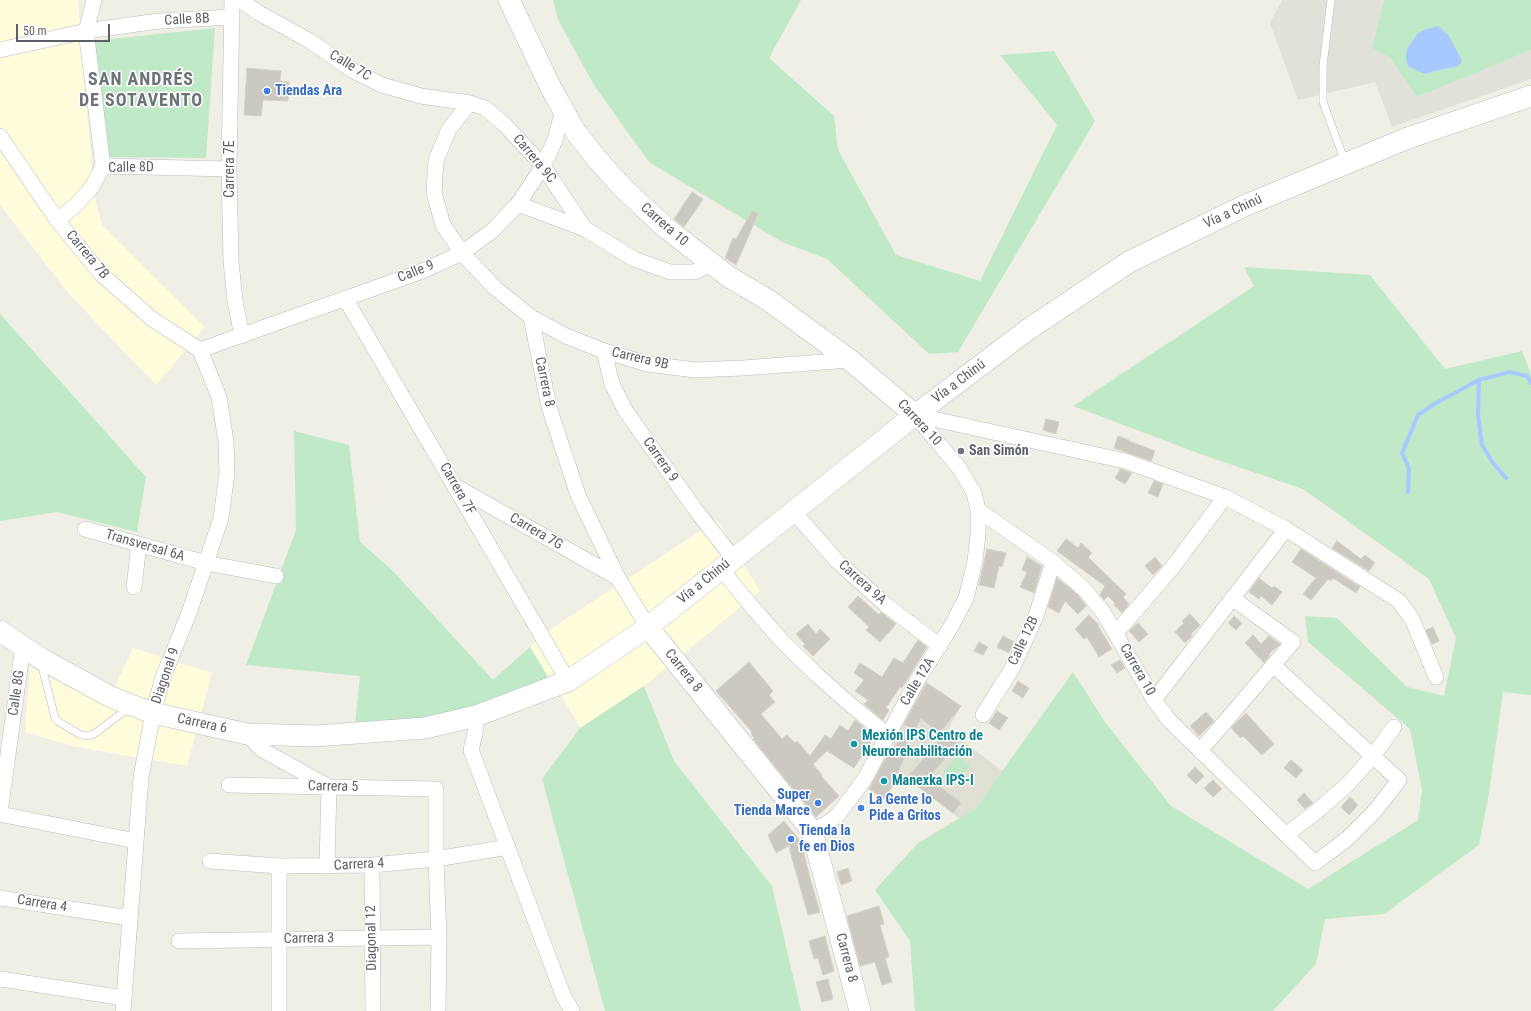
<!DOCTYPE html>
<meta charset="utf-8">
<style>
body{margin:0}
#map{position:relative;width:1531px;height:1011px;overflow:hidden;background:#f0efe5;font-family:"Roboto Condensed",sans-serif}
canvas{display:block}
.scale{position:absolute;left:16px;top:24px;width:94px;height:18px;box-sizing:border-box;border:2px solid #5d5f66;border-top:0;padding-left:5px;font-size:12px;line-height:14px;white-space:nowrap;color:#5d5f66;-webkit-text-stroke:3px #fff;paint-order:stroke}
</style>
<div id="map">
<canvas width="1531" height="1011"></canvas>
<div class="scale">50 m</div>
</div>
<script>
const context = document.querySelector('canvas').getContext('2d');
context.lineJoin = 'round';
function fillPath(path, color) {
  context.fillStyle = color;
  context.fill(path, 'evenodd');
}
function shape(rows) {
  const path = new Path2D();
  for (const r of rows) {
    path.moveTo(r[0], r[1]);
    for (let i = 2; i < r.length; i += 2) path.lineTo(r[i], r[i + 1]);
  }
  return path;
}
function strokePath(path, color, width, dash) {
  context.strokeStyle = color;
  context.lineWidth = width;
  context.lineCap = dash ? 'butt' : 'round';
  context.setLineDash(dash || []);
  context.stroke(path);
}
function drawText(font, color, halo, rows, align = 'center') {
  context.font = font + ' "Roboto Condensed",sans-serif';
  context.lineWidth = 3;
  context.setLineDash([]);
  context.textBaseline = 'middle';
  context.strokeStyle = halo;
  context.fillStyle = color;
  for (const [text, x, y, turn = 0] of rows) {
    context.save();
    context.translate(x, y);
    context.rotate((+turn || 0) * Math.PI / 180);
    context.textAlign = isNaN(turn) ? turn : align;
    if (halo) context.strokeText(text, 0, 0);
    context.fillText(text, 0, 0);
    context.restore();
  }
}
fillPath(shape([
 [0,0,78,0,91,157,92,187,102,225,205,327,156,385,69,294,0,205],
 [717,520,760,591,644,686,580,728,559,691,551,682,530,647,552,628],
 [133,648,212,673,187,766,71,746,25,732,30,667,106,706]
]), '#fffcdb');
fillPath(shape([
 [1282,0,1384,0,1372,48,1390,58,1417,97,1531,50,1531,79,1392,127,1375,82,1298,100,1270,23]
]), '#e1e0d9');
fillPath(shape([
 [925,682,961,706,948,729,1002,771,975,809,960,819,885,762,922,684]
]), '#e0dfd3');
fillPath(shape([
 [553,0,801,0,769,58,834,116,838,150,896,255,980,281,1057,125,1000,55,1054,51,1095,121,958,352,929,354,827,259,782,242,649,162,594,85,558,20],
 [1384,0,1531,0,1531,50,1417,97,1390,58,1372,48],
 [1406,59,1457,67,1443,69,1425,74],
 [215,28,206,158,109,157,92,41],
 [1244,267,1370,275,1445,369,1522,351,1531,374,1531,695,1503,692,1489,793,1479,845,1384,914,1325,919,1316,964,1273,1011,915,1011,910,941,875,890,918,843,975,809,1073,672,1105,722,1171,806,1308,889,1418,820,1422,790,1410,729,1308,642,1305,616,1337,618,1407,687,1444,696,1456,638,1429,579,1303,489,1203,455,1073,406,1254,286],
 [0,314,146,477,137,532,57,512,0,521],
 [294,431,349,445,360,542,391,569,493,680,530,647,551,682,472,712,418,721,355,724,360,676,246,665,296,530],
 [644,686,674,761,772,886,801,1011,605,1011,542,779,580,728],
 [958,755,970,765,953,785,941,775]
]), '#c0e9c7');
fillPath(shape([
 [1438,26,1449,36,1462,61,1457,67,1443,69,1425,74,1417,71,1408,66,1406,59,1407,49,1418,33,1426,29]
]), '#a6caff');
strokePath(shape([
 [1479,380,1478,415,1482,445,1493,463,1506,478],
 [1408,492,1409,468,1402,453,1418,415,1436,403,1479,380,1509,372,1527,376,1531,383]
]), '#a6caff', 4);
const building = shape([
 [247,68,281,71,280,81,289,82,288,101,263,100,261,116,244,115,247,68],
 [692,192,703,199,684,227,674,219,692,192],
 [752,211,758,214,736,265,725,258,733,238,736,239,752,211],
 [1046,419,1059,422,1056,434,1043,430,1046,419],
 [1118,436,1129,440,1129,441,1155,451,1151,461,1114,448,1118,436],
 [1120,469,1132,473,1125,484,1115,478,1120,469],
 [1154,481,1163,484,1158,497,1148,493,1154,481],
 [1066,539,1078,548,1081,543,1092,553,1088,557,1126,594,1123,597,1129,604,1122,613,1114,605,1115,603,1108,596,1104,600,1100,595,1105,586,1057,551,1066,539],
 [1337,541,1361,559,1365,555,1375,563,1369,571,1332,548,1337,541],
 [987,549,1006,553,1002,567,999,566,994,588,979,585,987,549],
 [1301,549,1360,587,1356,593,1333,578,1331,581,1328,579,1311,600,1303,594,1316,578,1292,562,1301,549],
 [1027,557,1042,566,1034,593,1020,587,1027,572,1022,570,1027,557],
 [1155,557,1162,566,1153,575,1145,566,1155,557],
 [1057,578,1078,595,1086,606,1078,614,1065,601,1059,613,1048,607,1057,578],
 [1259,578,1272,588,1274,586,1282,592,1272,605,1261,596,1259,599,1249,592,1259,578],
 [858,596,879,615,881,612,896,624,880,642,866,630,869,627,848,607,858,596],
 [1190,614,1200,625,1191,634,1192,636,1185,643,1175,632,1184,623,1182,621,1190,614],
 [1089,615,1099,625,1098,626,1112,649,1099,657,1087,637,1084,639,1075,629,1089,615],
 [1234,616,1242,623,1236,630,1228,623,1234,616],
 [1138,623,1148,634,1139,642,1129,631,1138,623],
 [808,624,816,634,820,629,830,639,813,656,803,646,805,644,796,634,808,624],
 [1433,627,1439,641,1432,644,1426,630,1433,627],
 [1253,635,1261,644,1269,636,1280,644,1269,654,1270,655,1264,663,1245,643,1253,635],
 [1003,636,1014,642,1009,653,997,647,1003,636],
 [918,640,927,647,902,688,900,687,886,708,889,710,883,720,864,704,868,700,855,691,864,680,854,673,860,663,882,677,894,658,903,663,918,640],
 [979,642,988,647,983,655,974,651,979,642],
 [1120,660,1125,668,1117,673,1111,665,1120,660],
 [749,662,773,691,769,695,775,702,761,714,782,739,787,735,795,743,797,741,810,756,825,735,831,739,840,725,848,731,855,720,875,736,854,768,827,751,813,764,822,775,821,776,839,796,816,817,753,739,754,738,751,733,752,732,716,691,749,662],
 [1018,681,1029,688,1023,698,1012,691,1018,681],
 [927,683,961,706,954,716,953,716,939,733,921,718,915,730,904,724,927,683],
 [997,711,1008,718,999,730,989,723,997,711],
 [1206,712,1214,721,1199,736,1190,726,1206,712],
 [1246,713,1274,744,1262,755,1243,736,1241,738,1231,728,1246,713],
 [946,733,958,744,928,778,961,803,953,813,907,778,946,733],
 [906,739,908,748,892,787,884,799,869,789,890,750,892,750,899,741,906,739],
 [1291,760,1303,770,1296,778,1284,768,1291,760],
 [1195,767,1204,776,1196,784,1187,775,1195,767],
 [1213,780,1222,789,1213,797,1204,788,1213,780],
 [1304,793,1313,803,1305,809,1297,800,1304,793],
 [1350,797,1358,805,1349,815,1341,807,1350,797],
 [784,821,801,842,810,878,820,912,808,915,790,851,790,845,776,853,768,835,784,821],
 [848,868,852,881,841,885,837,872,848,868],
 [879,906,884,924,880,925,889,957,885,958,892,982,882,985,875,962,860,966,847,916,879,906],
 [825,936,834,971,823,975,818,958,814,959,809,941,825,936],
 [828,979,833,999,822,1002,816,982,828,979]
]);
fillPath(building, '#cbc9c2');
strokePath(building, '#d5d2c3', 1);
const lane = shape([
 [1331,0,1323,66,1323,102,1345,162],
 [41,663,55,718,59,722,79,734,86,736,94,734,130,707]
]);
const street = shape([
 [94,0,86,31,103,166],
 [232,0,229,169,231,261,235,301,242,336],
 [240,0,259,13,310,41,352,70,382,85,421,96,470,103,485,108,505,125,543,166,585,229],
 [0,50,86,31,159,21,232,17],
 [470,103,449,129,436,160,434,193,443,225,462,253,495,288,531,317,566,336,604,351,648,364,695,370,743,368,850,360],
 [0,136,57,220,101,274,152,319,200,350],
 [103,166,229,169],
 [518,204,585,229,634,259,670,272,694,272,712,264],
 [57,220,76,205,92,187,103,166],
 [345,298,568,681],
 [531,317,549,407,578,495,618,578,648,627],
 [200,350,420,272,462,253,492,231,518,204,543,166,555,140,563,110],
 [604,351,612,384,625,410,695,509,733,558],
 [915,415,1125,461,1225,497,1286,529,1399,601,1412,619,1436,677],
 [455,486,618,578],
 [978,510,1053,562,1084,589,1103,612,1154,700,1169,720,1315,863,1347,839,1375,811,1399,780,1273,665],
 [793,511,837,561,886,605,940,646],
 [85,529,206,563,276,576],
 [721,569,753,608,784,643,817,675,852,706,888,735],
 [134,587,139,544],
 [1116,633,1172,568,1225,497],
 [1154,700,1286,529],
 [983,715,1013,667,1036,616,1053,562],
 [476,716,475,734,471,750,563,995,572,1011],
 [247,734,261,749,329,787,327,866],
 [1200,751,1293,642,1232,598],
 [229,785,436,789,436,859,439,937,438,1011],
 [0,812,23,646],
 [0,814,136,841],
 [812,831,826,824,837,816,864,780,917,681,952,625,966,598,969,586,975,561,978,535,978,510,974,493,960,469,915,415],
 [1286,835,1317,811,1347,785,1373,756,1394,727],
 [210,861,279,866,372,865,436,859,508,847],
 [372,865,373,1011],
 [279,866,279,1011],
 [0,898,130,918],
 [179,941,439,937],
 [0,979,124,998],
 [123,1011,141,777,153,713,163,677,189,613,221,518,227,473,226,442,219,397,200,350]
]);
const secondary = shape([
 [509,0,551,88,575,131,596,158,623,188,666,228,729,277,768,300,850,360,915,415],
 [648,627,812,831,860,1011],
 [0,631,40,658,109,696,131,705,153,713,247,734,315,736,425,728,476,716,568,681,648,627,915,415,1026,331,1129,262,1244,206,1345,164,1408,138,1531,96]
]);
strokePath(lane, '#babcc1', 8);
strokePath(street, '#babcc1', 16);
strokePath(secondary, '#babcc3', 22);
strokePath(lane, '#fff', 7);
strokePath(street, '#fff', 15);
strokePath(secondary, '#fff', 21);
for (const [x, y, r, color] of [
 [267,91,4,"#3f7fe0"],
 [961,451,4,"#6b7280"],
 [854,744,4,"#0f9aa8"],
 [884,781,4,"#0f9aa8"],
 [818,803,4,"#3f7fe0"],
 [861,808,4,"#3f7fe0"],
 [791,839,4,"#3f7fe0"]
]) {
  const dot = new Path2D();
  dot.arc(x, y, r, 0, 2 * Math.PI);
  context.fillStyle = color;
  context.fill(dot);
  strokePath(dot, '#fff', 1.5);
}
drawText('14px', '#5d5f66', '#fff', [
 ["Calle 8B",187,20,-3],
 ["Calle 7C",350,66,31],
 ["Carrera 9C",534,159,50],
 ["Calle 8D",131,168,-1],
 ["Carrera 7E",230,169,-90],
 ["Vía a Chinú",1233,212,-25],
 ["Carrera 10",664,225,41],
 ["Carrera 7B",87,255,50],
 ["Calle 9",416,272,-22],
 ["Carrera 9B",640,359,13],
 ["Carrera 8",544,382,78],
 ["Vía a Chinú",959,382,-37],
 ["Carrera 10",919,423,47],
 ["Carrera 9",660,460,55],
 ["Carrera 7F",457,489,60],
 ["Carrera 7G",536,532,30],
 ["Transversal 6A",145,546,16],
 ["Vía a Chinú",704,582,-39],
 ["Carrera 9A",862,583,42],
 ["Calle 12B",1024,641,-65],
 ["Carrera 10",1137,670,60],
 ["Carrera 8",683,671,51],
 ["Diagonal 9",166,676,-71],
 ["Calle 12A",918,682,-59],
 ["Calle 8G",17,693,-82],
 ["Carrera 6",202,724,12],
 ["Carrera 5",333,787,1],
 ["Carrera 4",359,865,-3],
 ["Carrera 4",42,904,9],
 ["Diagonal 12",372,938,-91],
 ["Carrera 3",309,939,-1],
 ["Carrera 8",846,958,75]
]);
drawText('bold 14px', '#366cbe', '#fff', [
 ["Tiendas Ara",275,91],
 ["Super",810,795,"right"],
 ["Tienda Marce",810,811,"right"],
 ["La Gente lo",869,800],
 ["Pide a Gritos",869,816],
 ["Tienda la",799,831],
 ["fe en Dios",799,847]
], 'left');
drawText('bold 14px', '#5b616d', '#fff', [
 ["San Simón",969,451]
], 'left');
drawText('bold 14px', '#0d838f', '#fff', [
 ["Mexión IPS Centro de",862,736],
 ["Neurorehabilitación",862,752],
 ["Manexka IPS-I",892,781]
], 'left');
context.letterSpacing = '1px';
drawText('bold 18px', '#6d7178', '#fff', [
 ["SAN ANDRÉS",141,80],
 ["DE SOTAVENTO",141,101]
]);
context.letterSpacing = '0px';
</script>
